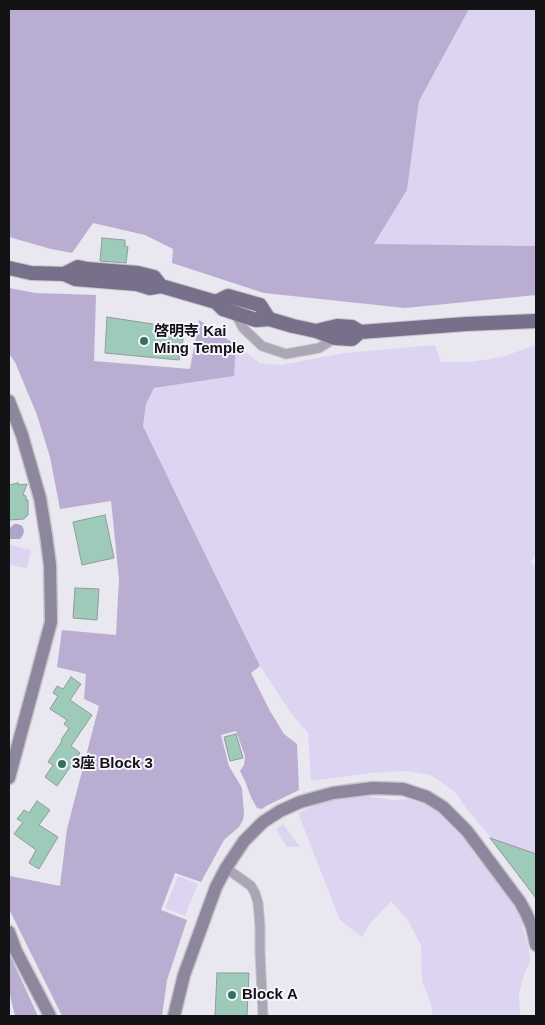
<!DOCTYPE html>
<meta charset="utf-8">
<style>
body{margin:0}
#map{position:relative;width:545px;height:1025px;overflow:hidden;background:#e9e7ef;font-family:Arial,sans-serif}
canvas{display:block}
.frame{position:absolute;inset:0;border:10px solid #131215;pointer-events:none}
</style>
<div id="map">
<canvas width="545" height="1025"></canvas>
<div class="frame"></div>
</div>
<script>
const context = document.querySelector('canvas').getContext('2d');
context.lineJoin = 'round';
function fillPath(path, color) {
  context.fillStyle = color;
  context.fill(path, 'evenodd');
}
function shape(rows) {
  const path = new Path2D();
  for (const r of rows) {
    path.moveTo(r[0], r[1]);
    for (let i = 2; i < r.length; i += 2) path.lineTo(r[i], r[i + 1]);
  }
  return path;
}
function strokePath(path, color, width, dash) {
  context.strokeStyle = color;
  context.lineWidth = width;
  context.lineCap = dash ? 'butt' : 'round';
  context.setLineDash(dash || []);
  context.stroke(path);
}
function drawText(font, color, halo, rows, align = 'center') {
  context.font = font + ' Arial,"Noto Sans TC",sans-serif';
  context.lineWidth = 4;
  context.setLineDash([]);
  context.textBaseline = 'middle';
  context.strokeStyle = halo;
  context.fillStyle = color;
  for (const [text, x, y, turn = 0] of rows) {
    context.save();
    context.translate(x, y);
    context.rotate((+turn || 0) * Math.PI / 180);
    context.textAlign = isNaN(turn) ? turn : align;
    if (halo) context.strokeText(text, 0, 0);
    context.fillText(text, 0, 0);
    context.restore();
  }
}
fillPath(shape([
 [469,9,536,9,536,246,374,245,407,190,419,101],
 [236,345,260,363,281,365,344,353,435,345,441,362,471,362,502,357,536,345,536,554,530,562,536,567,536,900,488,834,466,808,455,792,431,775,405,771,370,773,311,781,308,733,291,713,260,666,204,552,143,426,146,404,154,388,233,376],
 [9,545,31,550,27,568,9,565],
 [366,796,394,800,408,799,428,805,441,815,455,828,507,896,520,917,531,959,525,972,519,993,520,1016,433,1016,431,1004,422,981,421,945,407,919,391,901,368,926,362,937,340,920,298,813,323,802],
 [283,824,300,847,287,847,276,829],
 [178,876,198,884,185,916,165,908]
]), '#ddd4f1');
fillPath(shape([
 [9,9,469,9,419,101,407,190,374,244,536,246,536,295,405,308,264,293,172,263,173,249,145,235,93,223,72,253,51,249,9,237],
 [9,288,35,293,96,295,94,361,190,369,199,320,236,345,234,376,154,388,146,404,143,426,204,552,260,666,251,673,270,711,284,734,297,744,299,790,266,806,262,809,257,808,251,797,245,781,240,771,244,765,245,756,236,731,221,735,229,766,242,788,244,814,243,820,239,827,224,840,201,882,175,873,161,910,187,920,167,980,162,1016,62,1016,9,909,9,885,10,876,60,886,67,829,99,706,84,699,86,674,57,667,62,630,116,635,119,579,111,501,60,509,50,457,37,415,15,362,9,354],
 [9,953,38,1016,15,1016,9,991]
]), '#b9aed1');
fillPath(shape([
 [14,524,18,524,22,526,24,530,23,535,20,539,9,539,9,529]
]), '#b0a5c8');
const building = shape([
 [102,238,125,240,125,246,128,247,126,263,100,261,102,238],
 [107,317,185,329,179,360,105,353,107,317],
 [18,483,18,485,27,484,23,495,26,496,26,500,28,500,28,515,24,519,9,520,9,485,18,483],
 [105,515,114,558,82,565,73,522,105,515],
 [75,588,99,589,97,620,73,618,75,588],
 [71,677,81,684,70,700,92,715,71,746,80,753,57,786,45,777,53,765,48,762,62,741,61,740,69,728,64,724,67,720,50,709,58,696,53,693,57,686,63,689,71,677],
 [236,734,243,758,230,761,224,737,236,734],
 [37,801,50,810,39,825,58,837,39,869,29,863,36,850,14,834,23,822,17,819,24,810,29,813,37,801],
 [490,838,536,854,536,898,490,838],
 [217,973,249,973,247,1016,215,1016,217,973]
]);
fillPath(building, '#9ecaba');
strokePath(building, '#919a96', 1);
const street = shape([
 [235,313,243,328,262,346,286,354,319,348,335,338],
 [226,868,251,886,255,893,258,903,260,926,260,952,263,1016]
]);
const secondary = shape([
 [9,401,22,435,40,498,46,535,50,565,51,622,9,778],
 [9,932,16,951,50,1016],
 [174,1016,184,975,216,887,226,868,244,841,263,822,280,811,300,802,333,793,373,788,403,789,427,797,443,807,467,831,520,902,526,913,532,927,536,945]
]);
const primary = shape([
 [9,268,31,273,64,274,75,279,137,284,150,288,161,286,216,302,223,309,256,320,269,319,293,326,316,331,335,338,352,339,360,332,466,324,536,321],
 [64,274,78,267,87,269,138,273,154,277,161,286],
 [216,302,228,296,260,305,269,319],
 [316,331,337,326,352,327,360,332]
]);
strokePath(street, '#c7c5cc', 11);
strokePath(secondary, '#c7c5cc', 15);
strokePath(primary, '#c7c5cc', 16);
strokePath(street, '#aba6b6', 9);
strokePath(secondary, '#8d869d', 12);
strokePath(primary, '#786f8b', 14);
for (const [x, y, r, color] of [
 [144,341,5,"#32715f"],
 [62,764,5,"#32715f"],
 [232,995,5,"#32715f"]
]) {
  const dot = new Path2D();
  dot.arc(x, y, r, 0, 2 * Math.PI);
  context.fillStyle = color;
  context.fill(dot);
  strokePath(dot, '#f6f4fc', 2);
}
drawText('bold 15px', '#131215', '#f6f4fc', [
 ["啓明寺 Kai",154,332],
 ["Ming Temple",154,349],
 ["3座 Block 3",72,764],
 ["Block A",242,995]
], 'left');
</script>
